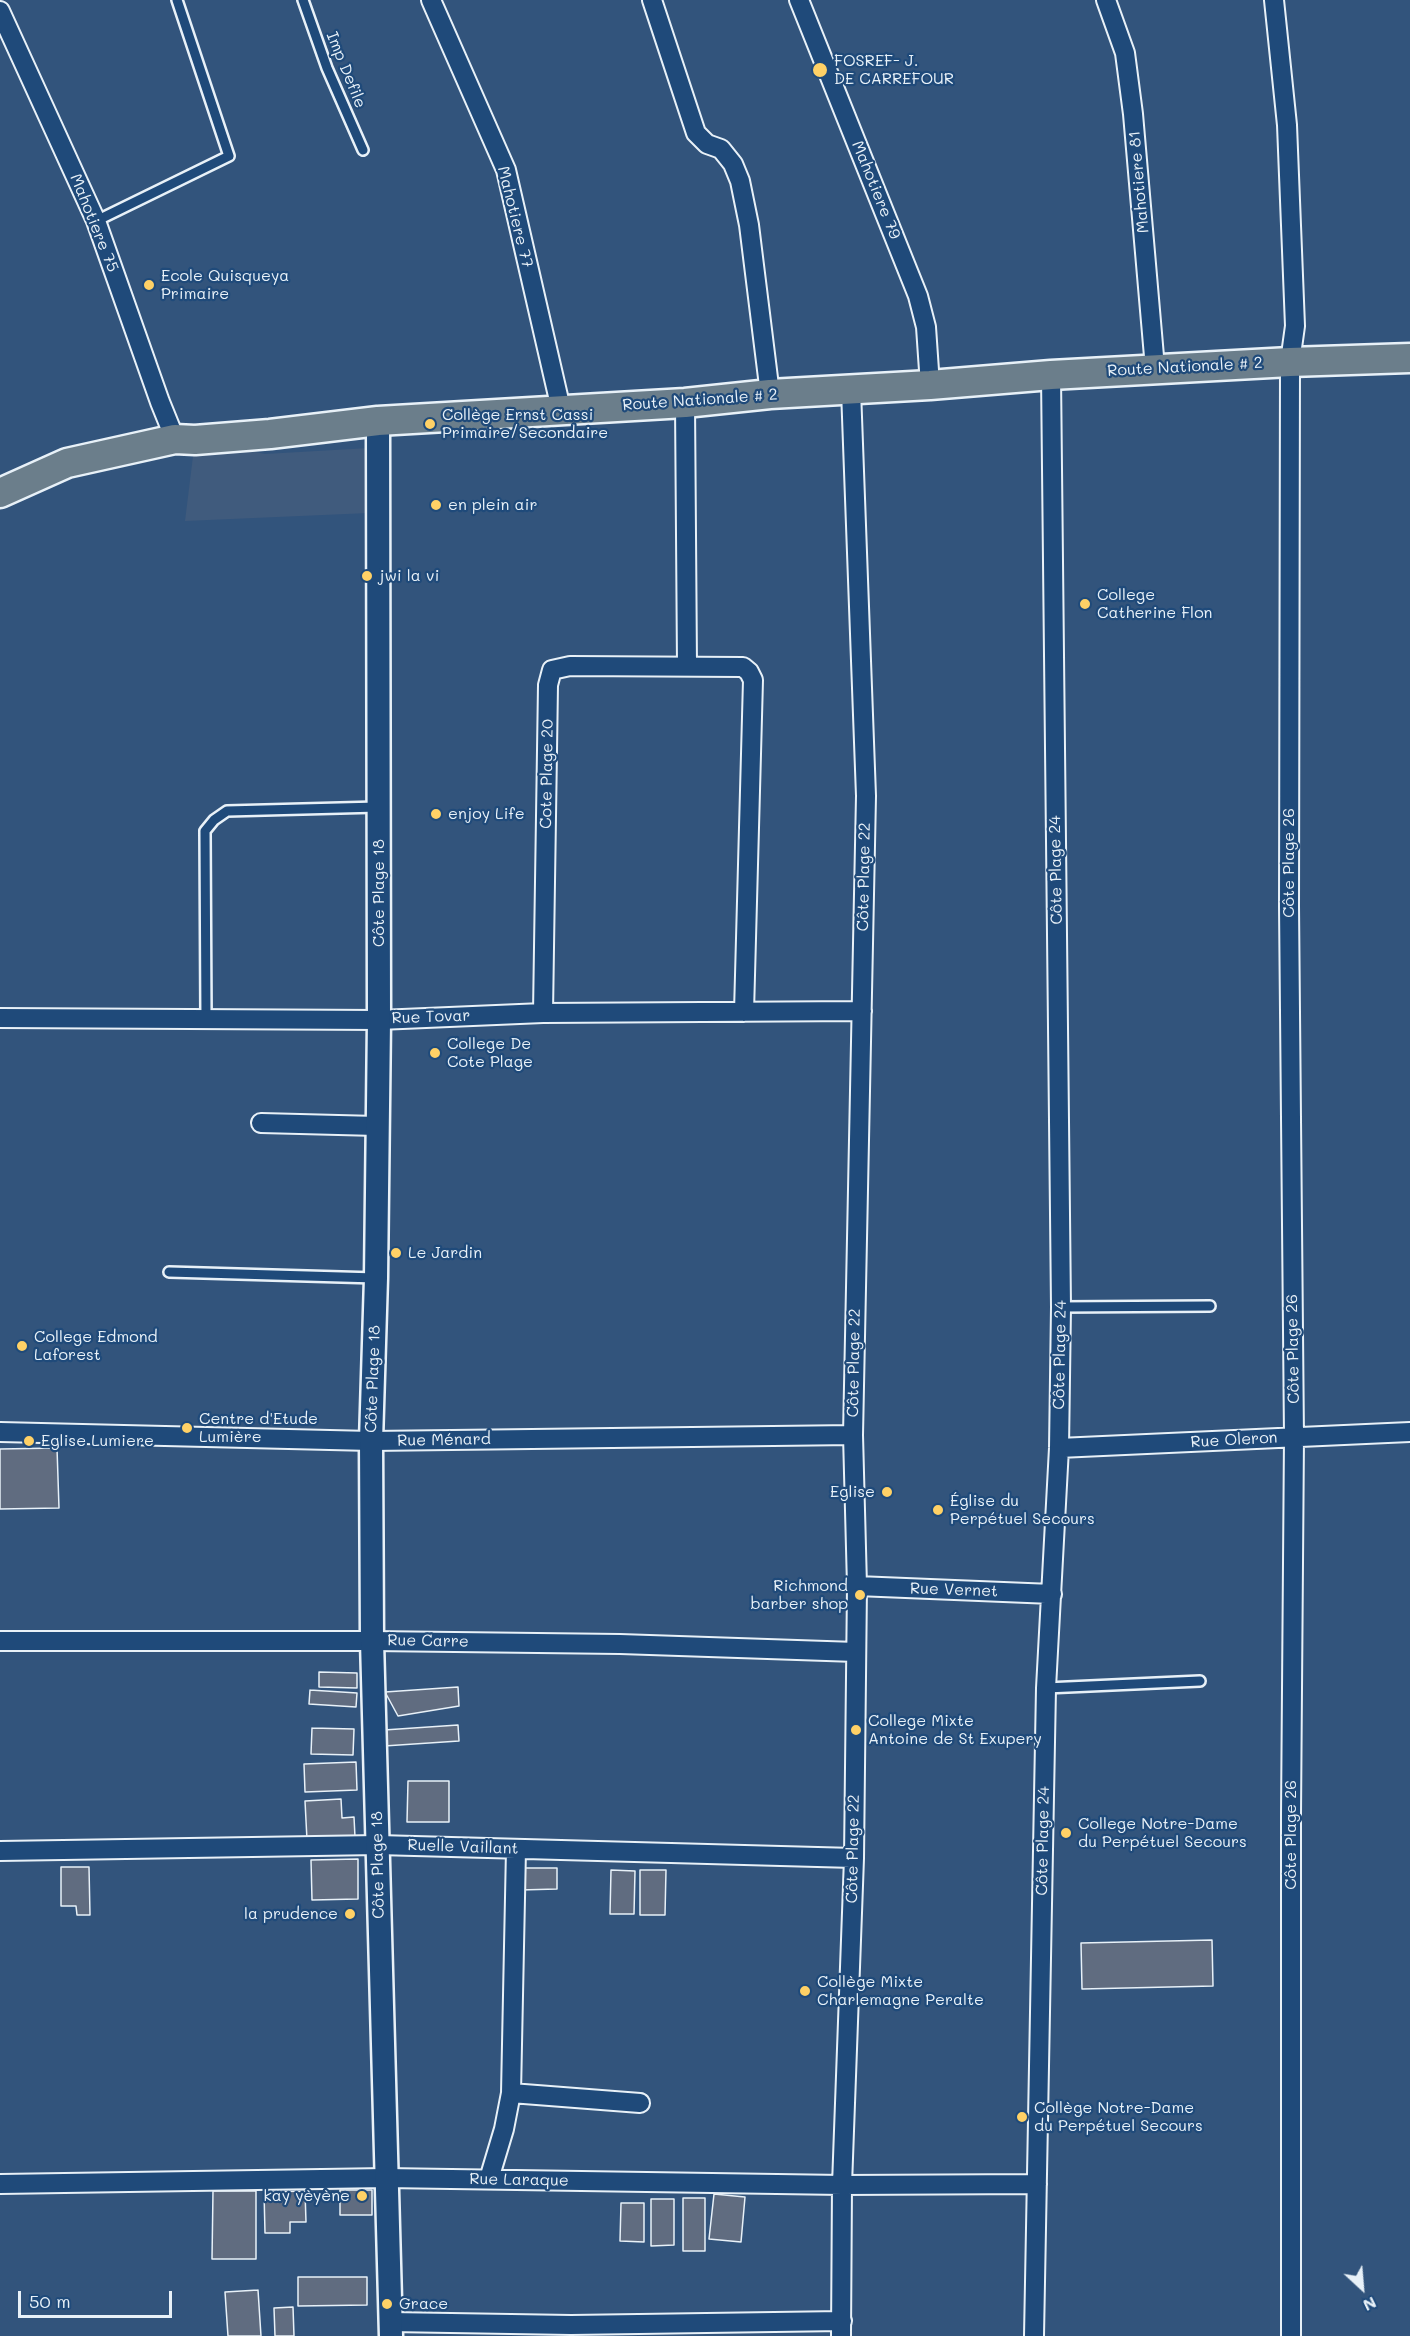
<!DOCTYPE html>
<meta charset="utf-8">
<style>
body{margin:0}
#map{position:relative;width:1410px;height:2336px;overflow:hidden;background:#32547c;font-family:Mali,sans-serif}
canvas{display:block}
.north{position:absolute;left:1332px;top:2258px;width:60px;height:60px;-webkit-text-stroke:4px #1f4a7a;paint-order:stroke;rotate:154deg;font-size:16px;font-weight:700;line-height:24px;text-align:center;color:#e8f1f8}
.north::after{content:'';display:block;margin:auto;width:21px;height:27px;background:#e8f1f8;clip-path:polygon(50% 0,100% 100%,50% 72%,0 100%)}
.scale{position:absolute;left:18px;top:2291px;width:154px;height:27px;box-sizing:border-box;border:3px solid #e8f1f8;border-top:0;padding-left:8px;font-size:18px;line-height:21px;white-space:nowrap;color:#e8f1f8;-webkit-text-stroke:4px #1f4a7a;paint-order:stroke}
</style>
<div id="map">
<canvas width="1410" height="2336"></canvas>
<div class="north">N</div>
<div class="scale">50 m</div>
</div>
<script>
const context = document.querySelector('canvas').getContext('2d');
context.lineJoin = 'round';
function fillPath(path, color) {
  context.fillStyle = color;
  context.fill(path, 'evenodd');
}
function shape(rows) {
  const path = new Path2D();
  for (const r of rows) {
    path.moveTo(r[0], r[1]);
    for (let i = 2; i < r.length; i += 2) path.lineTo(r[i], r[i + 1]);
  }
  return path;
}
function strokePath(path, color, width, dash) {
  context.strokeStyle = color;
  context.lineWidth = width;
  context.lineCap = dash ? 'butt' : 'round';
  context.setLineDash(dash || []);
  context.stroke(path);
}
function drawText(font, color, halo, rows, align = 'center') {
  context.font = font + ' Mali,sans-serif';
  context.lineWidth = 4.5;
  context.setLineDash([]);
  context.textBaseline = 'middle';
  context.strokeStyle = halo;
  context.fillStyle = color;
  for (const [text, x, y, turn = 0] of rows) {
    context.save();
    context.translate(x, y);
    context.rotate((+turn || 0) * Math.PI / 180);
    context.textAlign = isNaN(turn) ? turn : align;
    if (halo) context.strokeText(text, 0, 0);
    context.fillText(text, 0, 0);
    context.restore();
  }
}
fillPath(shape([
 [195,440,265,454,369,448,369,513,185,521]
]), '#405b7d');
const building = shape([
 [57,1448,59,1508,0,1509,0,1449,57,1448],
 [319,1672,357,1673,357,1688,319,1687,319,1672],
 [458,1687,459,1706,398,1716,385,1692,458,1687],
 [310,1690,357,1693,356,1707,309,1704,310,1690],
 [458,1725,459,1741,384,1746,384,1730,458,1725],
 [312,1728,354,1729,353,1755,311,1754,312,1728],
 [356,1762,357,1790,305,1792,304,1764,356,1762],
 [408,1781,449,1781,449,1822,407,1822,408,1781],
 [341,1799,342,1818,354,1817,355,1837,307,1840,305,1801,341,1799],
 [358,1859,358,1899,312,1900,311,1860,358,1859],
 [61,1867,89,1867,90,1915,77,1915,76,1906,61,1906,61,1867],
 [520,1868,557,1868,557,1889,520,1890,520,1868],
 [611,1870,635,1871,634,1914,610,1914,611,1870],
 [640,1870,666,1870,665,1915,640,1915,640,1870],
 [1212,1940,1213,1986,1082,1989,1081,1943,1212,1940],
 [340,2190,372,2190,372,2215,340,2215,340,2190],
 [213,2191,256,2191,256,2259,212,2259,213,2191],
 [305,2191,306,2222,290,2222,290,2233,265,2233,264,2192,305,2191],
 [714,2194,745,2197,741,2242,709,2239,714,2194],
 [683,2198,705,2198,705,2251,683,2251,683,2198],
 [651,2199,674,2199,674,2245,651,2246,651,2199],
 [621,2203,644,2203,644,2242,620,2241,621,2203],
 [298,2277,367,2277,367,2305,298,2306,298,2277],
 [258,2290,261,2336,228,2336,225,2292,258,2290],
 [293,2307,294,2336,275,2336,274,2308,293,2307]
]);
fillPath(building, '#606c80');
strokePath(building, '#e8f1f8', 1.5);
const service = shape([
 [303,0,327,68,363,150],
 [96,221,229,156,177,0],
 [206,1019,205,831,214,820,227,811,378,807],
 [169,1272,376,1278],
 [1061,1307,1210,1306],
 [1046,1688,1200,1681]
]);
const minor = shape([
 [431,0,506,170,561,409],
 [652,0,696,133,707,144,721,149,733,164,740,181,749,225,770,394],
 [799,0,918,296,926,327,930,385],
 [1106,0,1125,53,1133,114,1155,368],
 [1274,0,1287,125,1295,326,1290,362,1289,906,1294,1437,1291,1814,1291,2336],
 [0,11,96,221,160,402,175,439],
 [685,403,687,666],
 [543,1013,548,685,552,670,570,666,743,667,749,672,753,680,744,1012],
 [0,1018,379,1020,543,1013,862,1011],
 [261,1123,377,1126],
 [0,1432,371,1441,853,1435],
 [1059,1448,1410,1432],
 [857,1586,1052,1594],
 [0,1641,372,1641,620,1644,856,1652],
 [0,1851,378,1845,854,1858],
 [511,2093,640,2103],
 [489,2179,504,2129,511,2093,516,1849],
 [0,2184,386,2178,842,2185,1037,2184],
 [390,2322,571,2325,842,2321],
 [841,2336,842,2185,854,1858,857,1586,853,1435,866,796,851,390],
 [1034,2336,1046,1688,1059,1448,1061,1307,1051,375]
]);
const tertiary = shape([
 [378,421,379,1020,376,1278,371,1441,372,1641,391,2336]
]);
const primary = shape([
 [0,493,67,463,175,439,195,440,270,434,378,421,685,403,770,394,930,385,1051,375,1290,362,1410,358]
]);
strokePath(service, '#e8f1f8', 14);
strokePath(minor, '#e8f1f8', 22);
strokePath(tertiary, '#e8f1f8', 27);
strokePath(primary, '#e8f1f8', 33);
strokePath(service, '#1f4a7a', 9);
strokePath(minor, '#1f4a7a', 18);
strokePath(tertiary, '#1f4a7a', 22);
strokePath(primary, '#6b7e8b', 28);
for (const [x, y, r, color] of [
 [820,70,8,"#ffd166"],
 [149,285,6,"#ffd166"],
 [430,424,6,"#ffd166"],
 [436,505,6,"#ffd166"],
 [367,576,6,"#ffd166"],
 [1085,604,6,"#ffd166"],
 [436,814,6,"#ffd166"],
 [435,1053,6,"#ffd166"],
 [396,1253,6,"#ffd166"],
 [22,1346,6,"#ffd166"],
 [187,1428,6,"#ffd166"],
 [29,1441,6,"#ffd166"],
 [887,1492,6,"#ffd166"],
 [938,1510,6,"#ffd166"],
 [860,1595,6,"#ffd166"],
 [856,1730,6,"#ffd166"],
 [1066,1833,6,"#ffd166"],
 [350,1914,6,"#ffd166"],
 [805,1991,6,"#ffd166"],
 [1022,2117,6,"#ffd166"],
 [362,2196,6,"#ffd166"],
 [387,2304,6,"#ffd166"]
]) {
  const dot = new Path2D();
  dot.arc(x, y, r, 0, 2 * Math.PI);
  context.fillStyle = color;
  context.fill(dot);
  strokePath(dot, '#1f4a7a', 2);
}
drawText('16px', '#e8f1f8', '#1f4a7a', [
 ["FOSREF- J.",834,61],
 ["DE CARREFOUR",834,79],
 ["Ecole Quisqueya",161,276],
 ["Primaire",161,294],
 ["Collège Ernst Cassi",442,415],
 ["Primaire/Secondaire",442,433],
 ["en plein air",448,505],
 ["jwi la vi",379,576],
 ["College",1097,595],
 ["Catherine Flon",1097,613],
 ["enjoy Life",448,814],
 ["College De",447,1044],
 ["Cote Plage",447,1062],
 ["Le Jardin",408,1253],
 ["College Edmond",34,1337],
 ["Laforest",34,1355],
 ["Centre d'Etude",199,1419],
 ["Lumière",199,1437],
 ["Eglise Lumiere",41,1441],
 ["Eglise",875,1492,"right"],
 ["Église du",950,1501],
 ["Perpétuel Secours",950,1519],
 ["Richmond",848,1586,"right"],
 ["barber shop",848,1604,"right"],
 ["College Mixte",868,1721],
 ["Antoine de St Exupery",868,1739],
 ["College Notre-Dame",1078,1824],
 ["du Perpétuel Secours",1078,1842],
 ["la prudence",338,1914,"right"],
 ["Collège Mixte",817,1982],
 ["Charlemagne Peralte",817,2000],
 ["Collège Notre-Dame",1034,2108],
 ["du Perpétuel Secours",1034,2126],
 ["kay yèyène",350,2196,"right"],
 ["Grace",399,2304]
], 'left');
drawText('16px', '#e8f1f8', '#1f4a7a', [
 ["Imp Defile",346,70,68],
 ["Mahotiere 81",1139,182,-95],
 ["Mahotiere 79",876,190,68],
 ["Mahotiere 77",515,217,76],
 ["Mahotiere 75",94,223,68],
 ["Route Nationale # 2",1185,367,-3],
 ["Route Nationale # 2",700,400,-4],
 ["Cote Plage 20",547,774,-89],
 ["Côte Plage 26",1289,863,-90],
 ["Côte Plage 24",1056,870,-91],
 ["Côte Plage 22",864,877,-89],
 ["Côte Plage 18",379,893,-90],
 ["Rue Tovar",431,1017,-2],
 ["Côte Plage 26",1293,1349,-91],
 ["Côte Plage 24",1060,1355,-89],
 ["Côte Plage 22",854,1363,-89],
 ["Côte Plage 18",373,1379,-88],
 ["Rue Ménard",444,1440,-1],
 ["Rue Oleron",1234,1440,-3],
 ["Rue Vernet",954,1590,2],
 ["Rue Carre",428,1641,1],
 ["Côte Plage 26",1291,1835,-90],
 ["Côte Plage 24",1043,1841,-89],
 ["Ruelle Vaillant",463,1847,2],
 ["Côte Plage 22",853,1849,-89],
 ["Côte Plage 18",378,1865,-91],
 ["Rue Laraque",519,2180,1]
]);
</script>
